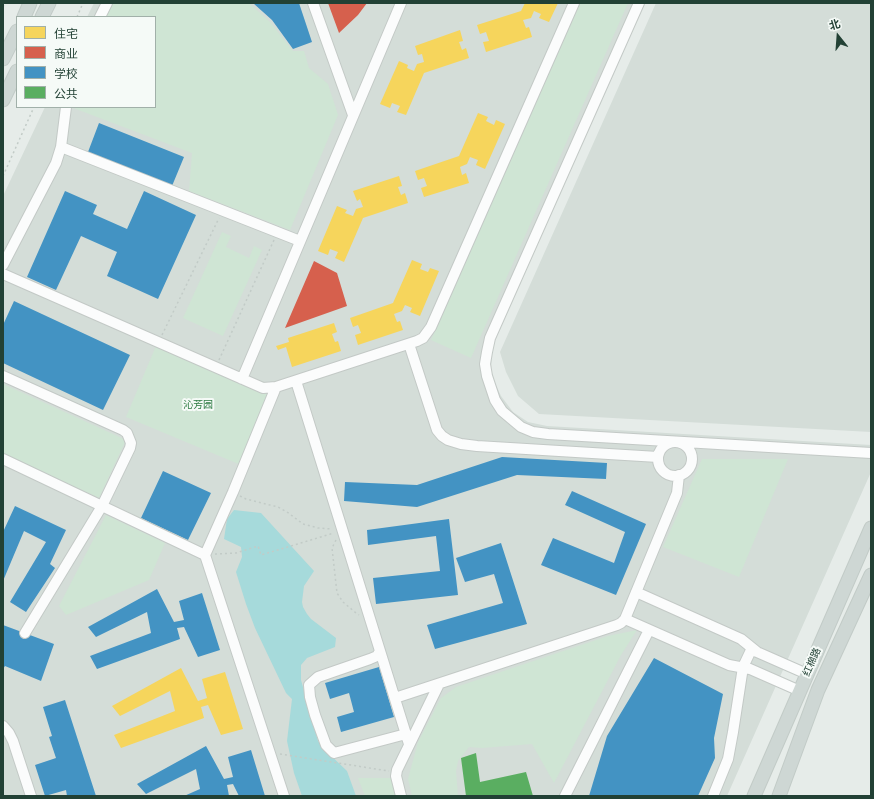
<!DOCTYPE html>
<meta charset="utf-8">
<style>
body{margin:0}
#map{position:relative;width:874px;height:799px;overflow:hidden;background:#e6ece9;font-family:Inter,"Noto Sans SC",sans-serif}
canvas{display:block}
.frame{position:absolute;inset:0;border:4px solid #224135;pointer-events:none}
.legend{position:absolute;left:16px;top:16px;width:140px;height:92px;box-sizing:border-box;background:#f5faf7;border:1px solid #a1b0a9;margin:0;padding:5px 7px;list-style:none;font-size:12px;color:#224135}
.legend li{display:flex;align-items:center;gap:8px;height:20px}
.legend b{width:20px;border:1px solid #a1b0a9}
.north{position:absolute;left:818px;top:16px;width:40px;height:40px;-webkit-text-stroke:3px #f5faf7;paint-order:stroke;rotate:343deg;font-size:11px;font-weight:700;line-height:16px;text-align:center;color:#224135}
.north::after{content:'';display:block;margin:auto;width:14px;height:18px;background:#224135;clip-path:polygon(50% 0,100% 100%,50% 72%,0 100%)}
</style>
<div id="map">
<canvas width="874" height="799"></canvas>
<div class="frame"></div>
<ul class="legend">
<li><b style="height:11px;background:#f6d55c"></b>住宅</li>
<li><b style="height:11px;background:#d6604d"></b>商业</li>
<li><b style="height:11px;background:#4393c3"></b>学校</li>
<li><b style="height:11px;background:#5aae61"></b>公共</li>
</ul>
<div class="north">北</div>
</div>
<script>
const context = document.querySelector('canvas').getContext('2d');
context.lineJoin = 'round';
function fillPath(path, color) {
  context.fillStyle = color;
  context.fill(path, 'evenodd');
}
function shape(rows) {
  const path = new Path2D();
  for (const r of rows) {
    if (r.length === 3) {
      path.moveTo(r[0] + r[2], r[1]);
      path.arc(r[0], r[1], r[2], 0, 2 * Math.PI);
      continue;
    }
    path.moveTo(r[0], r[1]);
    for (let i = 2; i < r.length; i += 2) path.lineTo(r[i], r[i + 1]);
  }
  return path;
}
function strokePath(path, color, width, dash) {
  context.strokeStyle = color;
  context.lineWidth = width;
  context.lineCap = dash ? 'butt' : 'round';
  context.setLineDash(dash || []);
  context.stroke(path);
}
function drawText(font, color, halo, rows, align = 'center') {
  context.font = font + ' Inter,"Noto Sans SC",sans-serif';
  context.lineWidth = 4;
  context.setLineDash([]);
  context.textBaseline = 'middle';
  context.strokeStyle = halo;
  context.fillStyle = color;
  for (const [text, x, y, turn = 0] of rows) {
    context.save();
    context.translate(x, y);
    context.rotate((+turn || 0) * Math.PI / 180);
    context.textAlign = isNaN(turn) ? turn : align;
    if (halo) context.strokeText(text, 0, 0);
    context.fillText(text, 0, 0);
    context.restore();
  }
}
fillPath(shape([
 [94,3,641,3,495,338,492,352,491,368,494,381,501,396,513,412,528,422,547,426,871,445,871,472,727,796,3,796,3,196,45,107,155,107,155,17,87,17],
 [656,3,871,3,871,432,539,414,518,396,506,372,500,352]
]), '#d4ddd8');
fillPath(shape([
 [109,3,249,3,270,22,293,51,304,51,309,68,328,84,338,115,290,230,189,191,192,153,76,109,73,107,155,107,155,17,102,17],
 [580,3,628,3,471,358,431,340],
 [222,232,231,236,226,247,249,258,254,246,262,250,223,336,183,318],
 [156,346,271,393,241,465,126,417],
 [3,384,126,440,99,498,3,454],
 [702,459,788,459,739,577,663,547],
 [106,515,165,543,149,580,66,615,59,606],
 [637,630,621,655,554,783,532,744,482,748,469,747,458,761,456,771,458,796,412,796,408,779,418,742,441,698,456,687,608,636],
 [358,778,391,778,396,796,365,796]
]), '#cfe5d4');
fillPath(shape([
 [234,510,261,513,314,571,304,586,302,602,303,607,307,614,311,619,336,638,335,647,307,658,301,665,301,680,318,741,324,749,347,771,356,796,302,796,294,773,287,741,292,699,286,693,255,628,246,604,236,572,242,557,241,547,224,539,227,519]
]), '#a6dadb');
fillPath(shape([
 [525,3,558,3,549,22,539,18,541,14,534,11,531,18,523,20,526,28,529,27,532,37,486,52,483,42,489,41,486,32,480,34,477,25,521,11],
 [460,30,463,41,459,42,462,50,466,48,469,58,424,73,406,115,397,112,400,106,392,103,390,108,380,104,399,61,408,65,407,68,414,71,417,64,424,62,422,54,418,55,415,46],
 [478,113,488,117,486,121,494,125,496,120,505,124,485,169,476,165,478,160,470,157,467,164,460,167,462,175,466,173,469,183,424,197,421,188,427,186,424,178,418,180,415,171,459,156],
 [399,176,402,186,398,187,401,195,405,193,408,203,363,218,344,262,335,258,338,252,330,249,328,255,318,251,337,206,347,210,345,213,353,216,356,209,363,207,360,199,357,201,353,191],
 [412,260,422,264,420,269,428,272,430,268,439,271,420,316,410,312,412,308,405,305,402,311,394,314,397,322,400,321,403,330,358,345,355,335,361,333,358,325,353,327,350,318,393,303],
 [334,323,337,332,332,334,335,342,338,341,341,351,292,367,286,347,278,350,276,346,289,342,288,338],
 [181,668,198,701,207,698,202,679,225,672,243,729,221,735,208,705,201,707,204,718,121,748,114,735,175,711,170,691,120,716,112,706]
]), '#f6d55c');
fillPath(shape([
 [328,3,367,3,358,15,339,33],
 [314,261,337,273,347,306,285,328]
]), '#d6604d');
fillPath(shape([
 [253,3,299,3,312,42,293,49,272,20],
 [99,123,184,157,172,186,88,152],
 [65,191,97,205,93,214,127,229,144,191,196,215,158,299,107,276,117,252,81,236,56,290,27,277],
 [14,301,130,355,103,410,3,363,3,325],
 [502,457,607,463,606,479,517,475,417,507,344,501,345,482,417,485],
 [163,471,211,493,188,540,141,518],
 [572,491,646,524,616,595,541,565,553,538,614,563,625,532,565,505],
 [15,506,66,530,50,564,55,568,26,612,10,602,46,542,24,531,3,581,3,532],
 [449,519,458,595,376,604,373,578,440,571,436,536,368,545,367,530],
 [501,543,527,624,435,649,427,625,503,603,494,574,465,582,456,558],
 [157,589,174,622,184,620,179,601,202,593,220,650,198,657,184,627,177,628,180,639,97,669,90,656,151,633,147,612,96,637,88,627],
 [3,625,54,644,41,681,5,666,3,669],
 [654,658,723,694,714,738,715,758,698,796,589,796,607,736],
 [379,667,394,717,341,732,337,717,354,712,349,693,330,699,325,683],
 [65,700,96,796,67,796,66,790,45,796,35,765,56,758,49,737,52,736,43,707],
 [206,746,224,779,233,777,228,757,251,750,265,796,239,796,233,784,227,785,229,796,184,796,200,789,196,769,146,794,137,784]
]), '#4393c3');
fillPath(shape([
 [476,753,480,782,526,772,533,796,466,796,461,758]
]), '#5aae61');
const minor = shape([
 [313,3,353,115],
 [639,3,490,338,487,352,485,364,487,376,495,400,502,411,521,427,533,432,548,434,871,453],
 [100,17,107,3],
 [61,147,300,241],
 [3,265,56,163,61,147,66,107],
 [3,274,263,388,276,387,417,341,423,338,431,327,574,3],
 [409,344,437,430,442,436,448,440,461,444,477,446,658,457],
 [3,376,123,430,127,433,131,443,130,448,102,506,25,633],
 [242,379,401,3],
 [296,381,409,744],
 [276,387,233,492,205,555,284,796],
 [675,459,17],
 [3,459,205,555],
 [636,592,741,639,757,652,807,674],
 [625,619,729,665,750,669,800,691],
 [380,651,377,656,370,659,318,677,309,685,310,697,315,715,326,745,334,753,406,734],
 [395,698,617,625,621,623,625,619,677,493,679,475],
 [3,726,9,733,13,741,31,796],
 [401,796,396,776,397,770,439,684],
 [565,796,649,630],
 [713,796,728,759,733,732,743,667,752,648]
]);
const major = shape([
 [24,17,30,3],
 [42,17,49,3],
 [3,59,17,31],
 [3,100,17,71],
 [754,796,871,528],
 [779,796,818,690,871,575]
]);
strokePath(minor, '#c3c9c6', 12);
strokePath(major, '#c2cbc7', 15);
strokePath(shape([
 [3,7,5,3],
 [77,17,83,3],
 [3,176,34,107],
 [162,335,219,218],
 [219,360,274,240],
 [240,496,246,499,278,507,287,512,303,524,318,528,332,529],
 [336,540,332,548,337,593,343,602,356,613,359,615],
 [215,554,236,553,258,546,261,555,334,533],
 [280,754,389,771]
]), '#c2cbc7', 1.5, [2, 3]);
strokePath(minor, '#fbfcfc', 10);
strokePath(major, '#ced7d4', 13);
drawText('10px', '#2b7a40', '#f5faf7', [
 ["沁芳园",198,405]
]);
drawText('10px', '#224135', '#f5faf7', [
 ["红棉路",812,662,-66]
]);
</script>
